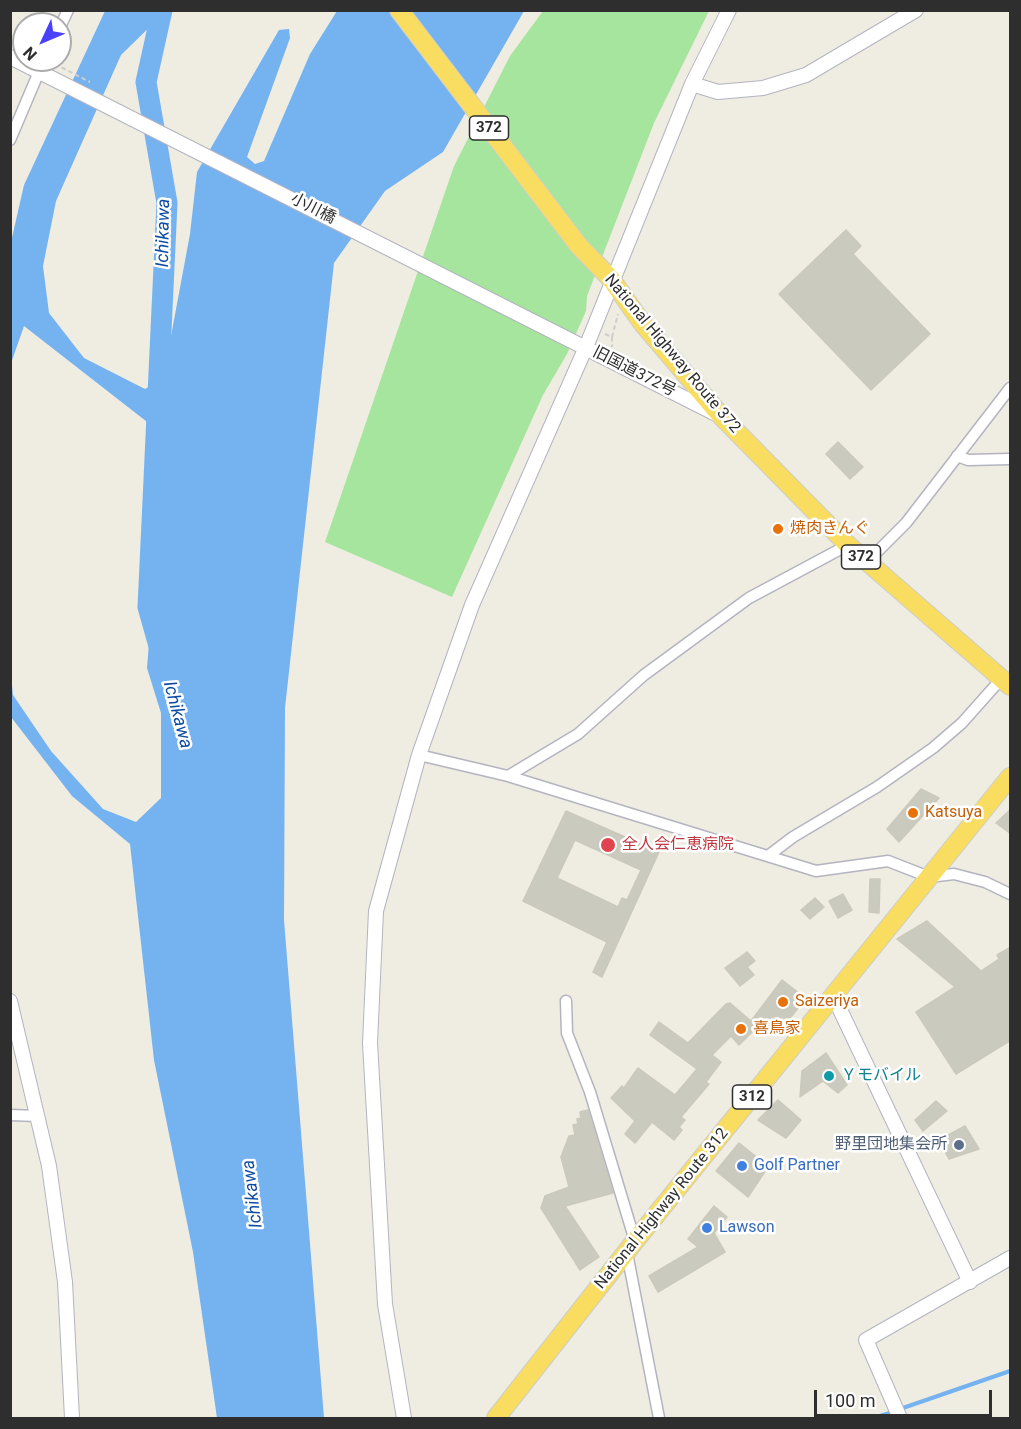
<!DOCTYPE html>
<meta charset="utf-8">
<style>
body{margin:0}
#map{position:relative;width:1021px;height:1429px;overflow:hidden;background:#efece1;font-family:Roboto,sans-serif}
canvas{display:block}
.frame{position:absolute;inset:0;border:12px solid #2e2e2e;pointer-events:none}
.north{position:absolute;left:12px;top:12px;width:60px;height:60px;box-sizing:border-box;background:#fff;border:2px solid #ababab;border-radius:50%;rotate:226deg;font-size:16px;font-weight:700;line-height:24px;text-align:center;color:#2e2e2e}
.north::after{content:'';display:block;margin:auto;width:21px;height:27px;background:#4a42fb;clip-path:polygon(50% 0,100% 100%,50% 72%,0 100%)}
.scale{position:absolute;left:814px;top:1390px;width:178px;height:27px;box-sizing:border-box;border:3px solid #2e2e2e;border-top:0;padding-left:8px;font-size:18px;line-height:21px;white-space:nowrap;color:#2e2e2e;-webkit-text-stroke:4px #fff;paint-order:stroke}
</style>
<div id="map">
<canvas width="1021" height="1429"></canvas>
<div class="frame"></div>
<div class="north">N</div>
<div class="scale">100 m</div>
</div>
<script>
const context = document.querySelector('canvas').getContext('2d');
context.lineJoin = 'round';
function fillPath(path, color) {
  context.fillStyle = color;
  context.fill(path, 'evenodd');
}
function shape(rows) {
  const path = new Path2D();
  for (const r of rows) {
    path.moveTo(r[0], r[1]);
    for (let i = 2; i < r.length; i += 2) path.lineTo(r[i], r[i + 1]);
  }
  return path;
}
function strokePath(path, color, width, dash) {
  context.strokeStyle = color;
  context.lineWidth = width;
  context.lineCap = dash ? 'butt' : 'round';
  context.setLineDash(dash || []);
  context.stroke(path);
}
function drawText(font, color, halo, rows, align = 'center') {
  context.font = font + ' Roboto,"Noto Sans JP",sans-serif';
  context.lineWidth = 5;
  context.setLineDash([]);
  context.textBaseline = 'middle';
  context.strokeStyle = halo;
  context.fillStyle = color;
  for (const [text, x, y, turn = 0] of rows) {
    context.save();
    context.translate(x, y);
    context.rotate((+turn || 0) * Math.PI / 180);
    context.textAlign = isNaN(turn) ? turn : align;
    if (halo) context.strokeText(text, 0, 0);
    context.fillText(text, 0, 0);
    context.restore();
  }
}
fillPath(shape([
 [543,11,709,11,654,123,587,296,586,311,567,354,543,395,452,597,325,542,454,166,510,56]
]), '#a5e59e');
fillPath(shape([
 [105,11,166,11,121,55,56,201,43,266,49,313,84,358,145,389,163,379,190,234,197,172,279,30,289,29,290,38,247,157,255,164,264,161,310,54,337,11,524,11,443,152,385,191,334,263,285,708,284,920,324,1418,217,1418,193,1252,154,1060,130,844,72,796,11,717,10,666,13,695,51,751,103,809,136,822,161,798,161,713,147,668,161,493,160,432,24,326,10,366,11,242,24,185]
]), '#75b2f0');
strokePath(shape([
 [900,1409,1010,1371],
 [873,1418,893,1412]
]), '#75b2f0', 4);
strokePath(shape([
 [159,646,148,607,167,203,146,82,162,10]
]), '#75b2f0', 21);
const building = shape([
 [846,230,861,246,853,254,930,334,871,390,779,294,846,230],
 [838,442,863,467,850,479,826,454,838,442],
 [921,789,939,798,899,842,887,829,921,789],
 [1011,809,1011,834,996,823,1011,809],
 [566,811,659,852,602,977,593,972,607,942,523,901,566,811],
 [575,840,641,870,627,900,622,898,618,907,557,878,575,840],
 [870,879,880,879,879,913,869,912,870,879],
 [843,894,852,910,838,918,829,901,843,894],
 [815,898,824,907,810,919,801,910,815,898],
 [927,921,981,971,999,959,997,955,1011,947,1011,1040,956,1074,916,1012,955,987,897,939,927,921],
 [747,952,755,961,747,967,754,975,740,986,725,968,747,952],
 [782,980,799,993,796,997,803,1002,787,1022,781,1018,773,1029,763,1021,739,1045,731,1036,712,1055,721,1062,706,1082,709,1084,681,1117,685,1120,679,1127,682,1130,674,1140,652,1122,635,1143,625,1134,635,1121,611,1098,622,1086,624,1088,638,1068,675,1095,697,1069,650,1035,659,1022,688,1043,726,1004,730,1003,751,1021,782,980],
 [826,1053,847,1085,838,1093,823,1081,800,1097,802,1071,826,1053],
 [778,1100,801,1120,786,1138,758,1120,778,1100],
 [936,1101,947,1111,923,1131,915,1120,936,1101],
 [588,1110,613,1193,565,1206,599,1257,580,1270,541,1208,545,1196,569,1187,561,1157,569,1136,575,1135,573,1125,578,1124,577,1119,581,1118,580,1112,588,1110],
 [965,1126,979,1149,949,1159,939,1140,965,1126],
 [739,1143,764,1163,766,1170,748,1197,716,1171,739,1143],
 [714,1206,727,1217,714,1233,725,1252,658,1292,649,1276,698,1247,688,1239,714,1206]
]);
fillPath(building, '#cbcabf');
strokePath(building, '#cbc9ba', 1.5);
const minor = shape([
 [60,27,68,10],
 [10,140,44,60],
 [957,456,968,460,1010,459],
 [867,562,906,523,1010,388],
 [419,755,508,776,816,871,888,861,929,877,954,874,985,882,1010,894],
 [508,776,578,734,644,675,749,598,848,545],
 [768,856,793,837,877,787,933,748,962,723,1002,678],
 [566,1001,567,1033,590,1092,635,1241],
 [10,1115,38,1116],
 [627,1253,659,1418]
]);
const tertiary = shape([
 [10,57,718,415],
 [692,84,718,92,763,88,806,75,916,10],
 [833,995,970,1282],
 [10,1001,49,1166,65,1282,72,1418],
 [404,1418,385,1304,370,1043,376,911,419,755,472,605,586,347,692,84,729,10],
 [900,1418,866,1340,1010,1258]
]);
const trunk = shape([
 [399,10,579,246,611,279,643,324,722,417,848,545,1010,686],
 [496,1418,635,1241,1010,777]
]);
strokePath(minor, '#b4b4c1', 13);
strokePath(tertiary, '#b4b4c1', 16);
strokePath(trunk, '#cdcdcd', 20);
strokePath(shape([
 [55,64,90,82],
 [605,334,612,337,612,347],
 [612,337,618,314]
]), '#cdcdcd', 2, [4.5, 3]);
strokePath(minor, '#fff', 10);
strokePath(tertiary, '#fff', 14);
strokePath(trunk, '#f8dd60', 18);
for (const [x, y, r, color] of [
 [778,529,6,"#e8710a"],
 [913,813,6,"#e8710a"],
 [608,845,8,"#e0444e"],
 [783,1002,6,"#e8710a"],
 [741,1029,6,"#e8710a"],
 [829,1076,6,"#0f9aa8"],
 [959,1145,6,"#5c6f8a"],
 [742,1166,6,"#3f7fe0"],
 [707,1228,6,"#3f7fe0"]
]) {
  const dot = new Path2D();
  dot.arc(x, y, r, 0, 2 * Math.PI);
  context.fillStyle = color;
  context.fill(dot);
  strokePath(dot, '#fff', 2);
}
for (const [x, y, w] of [
 [489,128,39],
 [861,557,39],
 [752,1097,39]
]) {
  const box = new Path2D();
  box.roundRect(x - w / 2, y - 12, w, 24, 4.5);
  context.fillStyle = '#fff';
  context.fill(box);
  strokePath(box, '#2e2e2e', 1.5);
}
drawText('bold 15px', '#2e2e2e', null, [
 ["372",489,128],
 ["372",861,557],
 ["312",752,1097]
]);
drawText('16px', '#2e2e2e', '#fff', [
 ["小川橋",313,209,27],
 ["National Highway Route 372",672,354,50],
 ["旧国道372号",634,372,27],
 ["National Highway Route 312",662,1209,-51]
]);
drawText('16px', '#c56008', '#fff', [
 ["焼肉きんぐ",790,529],
 ["Katsuya",925,813],
 ["Saizeriya",795,1002],
 ["喜鳥家",753,1029]
], 'left');
drawText('16px', '#be3a42', '#fff', [
 ["全人会仁恵病院",622,845]
], 'left');
drawText('16px', '#0d838f', '#fff', [
 ["Ｙモバイル",841,1076]
], 'left');
drawText('16px', '#4e5e75', '#fff', [
 ["野里団地集会所",947,1145]
], 'right');
drawText('16px', '#366cbe', '#fff', [
 ["Golf Partner",754,1166],
 ["Lawson",719,1228]
], 'left');
drawText('italic 18px', '#0d4ca2', '#fff', [
 ["Ichikawa",164,233,-89],
 ["Ichikawa",177,715,75],
 ["Ichikawa",253,1194,-97]
]);
</script>
